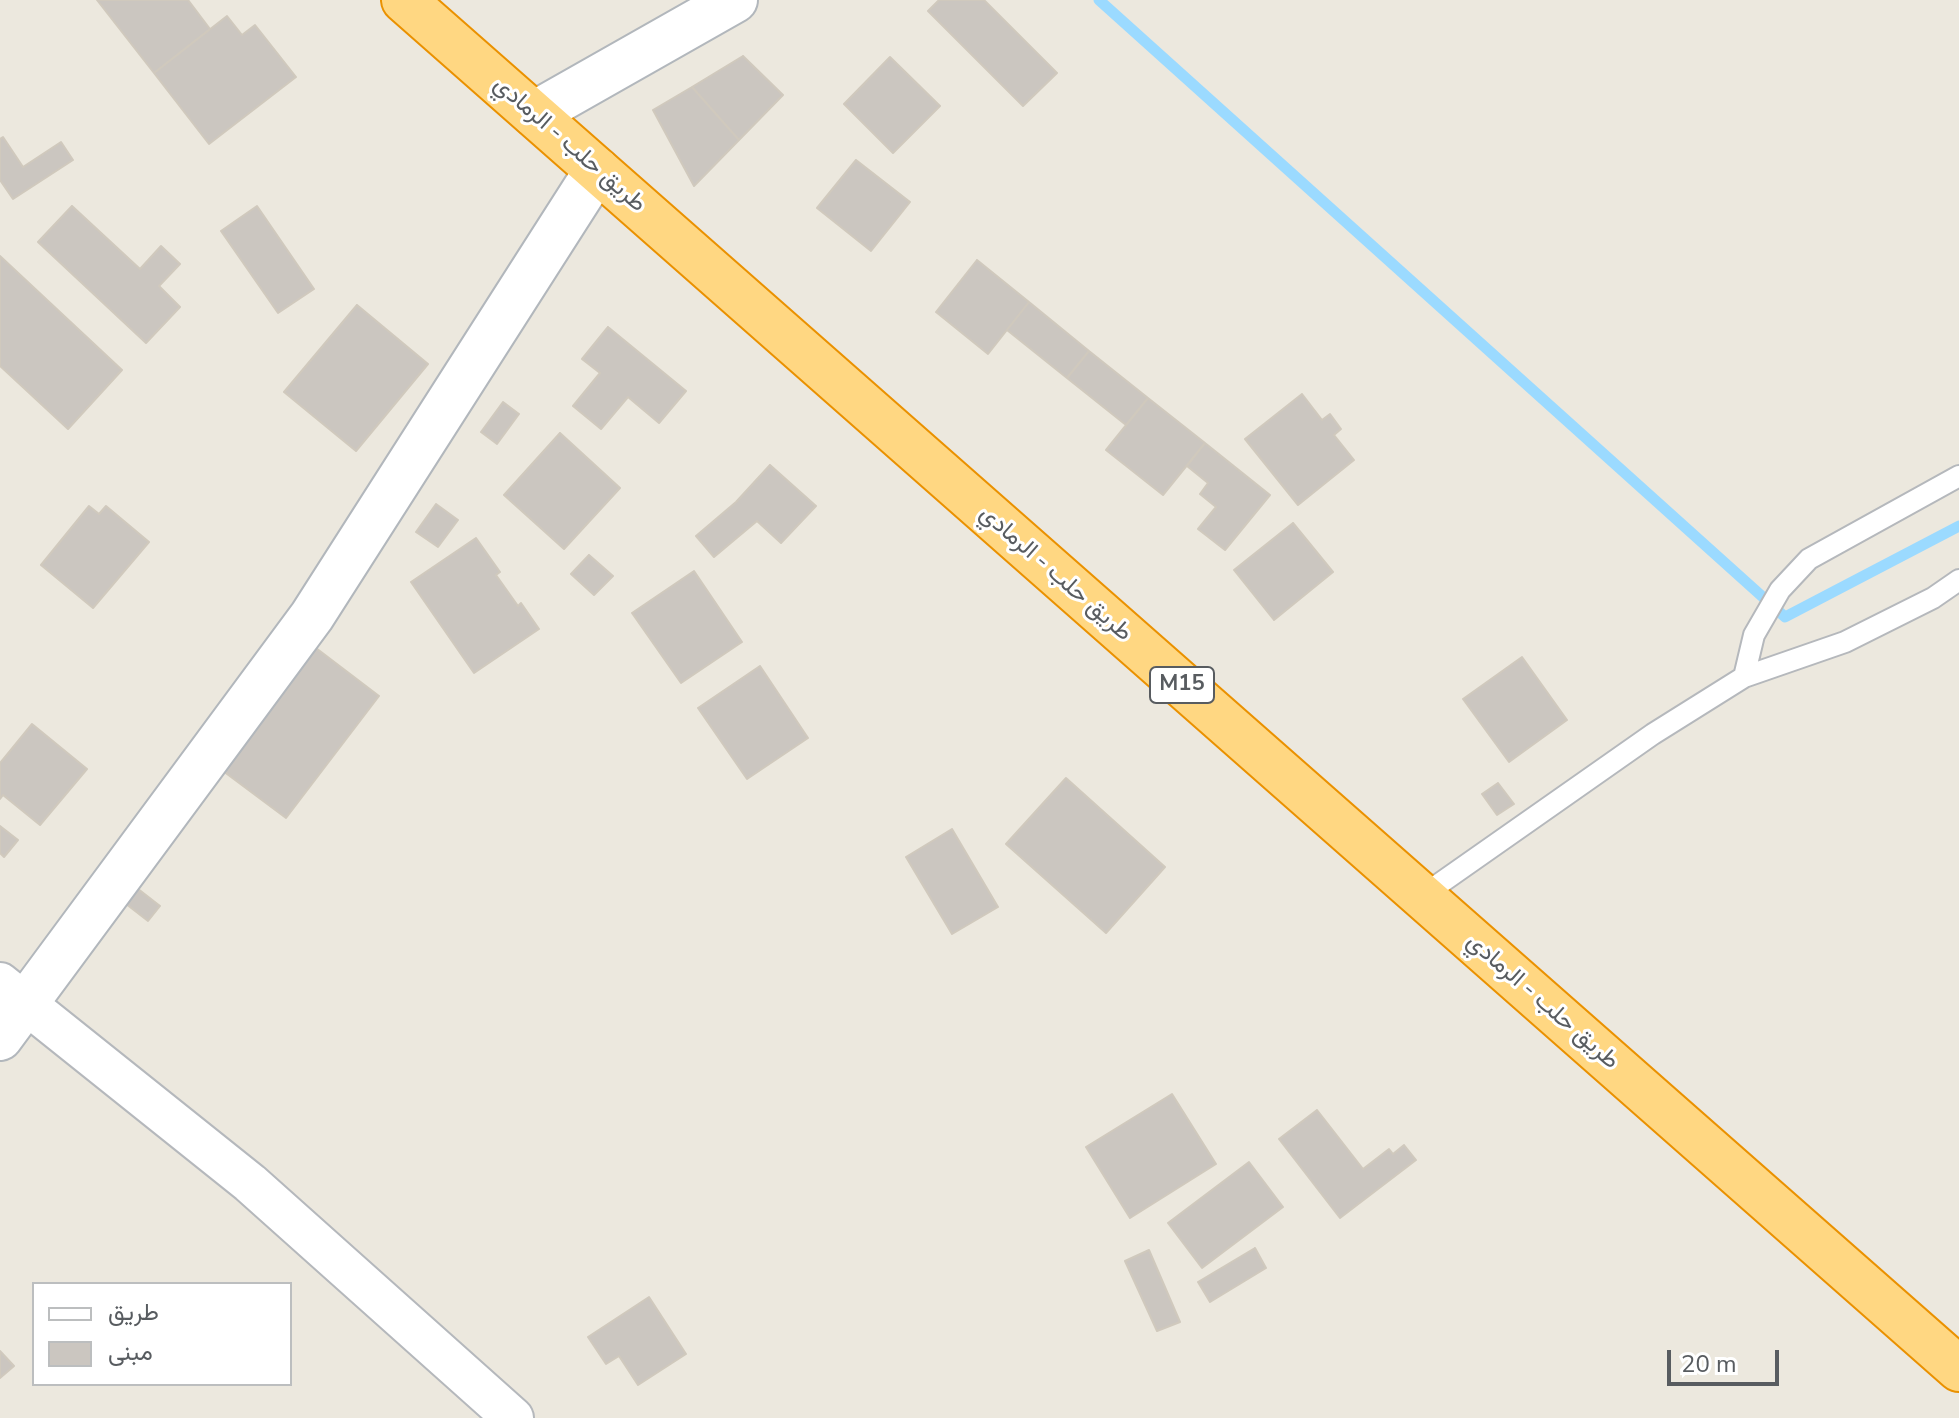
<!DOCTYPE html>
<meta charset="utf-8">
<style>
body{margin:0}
#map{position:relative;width:1959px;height:1418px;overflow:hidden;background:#ece8de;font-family:"Nunito Sans",Vazirmatn,sans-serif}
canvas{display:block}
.legend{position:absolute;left:32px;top:1282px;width:260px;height:104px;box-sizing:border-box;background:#fff;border:2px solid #bcbebf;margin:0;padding:10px 14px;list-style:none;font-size:24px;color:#585c60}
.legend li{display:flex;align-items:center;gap:16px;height:40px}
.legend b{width:40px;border:2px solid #bcbebf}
.scale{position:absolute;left:1667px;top:1350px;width:112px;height:36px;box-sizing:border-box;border:4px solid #585c60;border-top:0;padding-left:10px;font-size:24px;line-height:28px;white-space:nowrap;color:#585c60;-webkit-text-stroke:6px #fff;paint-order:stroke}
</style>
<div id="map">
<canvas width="1959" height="1418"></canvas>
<ul class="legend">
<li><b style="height:10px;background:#fff"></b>طريق</li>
<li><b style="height:22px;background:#cbc6c0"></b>مبنى</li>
</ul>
<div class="scale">20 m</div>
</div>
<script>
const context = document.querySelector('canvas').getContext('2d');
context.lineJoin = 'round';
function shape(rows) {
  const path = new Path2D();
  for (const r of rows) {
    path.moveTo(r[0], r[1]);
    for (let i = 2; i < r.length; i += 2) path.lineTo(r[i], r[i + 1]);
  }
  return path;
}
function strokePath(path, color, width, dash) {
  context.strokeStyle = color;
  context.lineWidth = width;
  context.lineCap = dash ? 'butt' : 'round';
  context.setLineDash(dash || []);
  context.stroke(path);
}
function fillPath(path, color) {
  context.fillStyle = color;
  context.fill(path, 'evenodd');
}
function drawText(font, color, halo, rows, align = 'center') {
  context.font = font + ' "Nunito Sans",Vazirmatn,sans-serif';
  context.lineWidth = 6;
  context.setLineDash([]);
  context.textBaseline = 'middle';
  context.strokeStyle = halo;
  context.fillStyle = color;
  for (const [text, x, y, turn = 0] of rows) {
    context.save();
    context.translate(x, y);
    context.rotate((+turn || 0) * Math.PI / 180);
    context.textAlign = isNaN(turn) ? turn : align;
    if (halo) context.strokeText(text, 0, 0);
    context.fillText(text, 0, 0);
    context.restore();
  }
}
strokePath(shape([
 [1099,0,1785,617,1959,526]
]), '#9bdaff', 11);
const building = shape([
 [97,0,188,0,210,29,154,73,97,0],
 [939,0,984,0,1057,73,1023,106,928,11,939,0],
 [227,16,242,35,255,25,296,77,209,144,154,73,227,16],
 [743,56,783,95,739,140,692,87,743,56],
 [890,57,940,106,893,153,844,104,890,57],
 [692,87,739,140,694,186,653,110,692,87],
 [3,137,23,167,61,142,73,160,13,199,0,180,0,139,3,137],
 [856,160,910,202,871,251,817,208,856,160],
 [72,206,140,269,161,246,180,264,159,286,180,307,146,343,38,242,72,206],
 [257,206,314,289,278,313,221,231,257,206],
 [0,256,122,370,68,429,0,366,0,256],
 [977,260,1029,302,988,354,936,312,977,260],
 [1029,302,1089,351,1067,378,1007,330,1029,302],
 [357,305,428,364,356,451,284,392,357,305],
 [608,327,686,391,659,423,628,397,601,429,573,406,600,373,582,359,608,327],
 [1089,351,1148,398,1126,425,1067,378,1089,351],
 [1302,394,1322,420,1330,414,1341,429,1334,435,1354,460,1298,505,1245,439,1302,394],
 [1148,398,1205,443,1163,495,1106,450,1148,398],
 [503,402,519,414,497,444,481,432,503,402],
 [560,433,620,488,564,549,504,495,560,433],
 [1205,443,1270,495,1225,550,1198,529,1216,507,1200,494,1208,483,1187,466,1205,443],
 [770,465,816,506,781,543,757,521,714,557,696,536,736,502,770,465],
 [436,504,458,520,438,547,416,532,436,504],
 [89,506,99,514,106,506,149,542,93,608,41,565,89,506],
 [1293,523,1333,572,1274,620,1234,570,1293,523],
 [476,538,500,572,496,575,518,606,521,603,539,629,474,673,411,582,476,538],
 [589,555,613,576,594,595,571,574,589,555],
 [694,571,742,642,681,683,632,613,694,571],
 [312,645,379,696,286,818,219,768,312,645],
 [1522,657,1567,720,1509,762,1463,699,1522,657],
 [760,666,808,738,747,779,698,708,760,666],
 [32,724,87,769,40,825,3,795,0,799,0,763,32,724],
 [1066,778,1165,867,1106,933,1006,844,1066,778],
 [1498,783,1514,804,1497,815,1482,794,1498,783],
 [0,826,18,840,4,857,0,853,0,826],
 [952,829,998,907,952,934,906,857,952,829],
 [133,885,160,906,148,921,121,900,133,885],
 [1172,1094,1216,1164,1130,1218,1086,1147,1172,1094],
 [1317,1110,1363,1169,1389,1149,1393,1154,1404,1145,1416,1160,1340,1218,1279,1139,1317,1110],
 [1249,1162,1283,1207,1202,1268,1168,1223,1249,1162],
 [1255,1248,1266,1268,1210,1302,1198,1282,1255,1248],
 [1149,1250,1180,1322,1157,1331,1125,1261,1149,1250],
 [649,1297,686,1354,638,1385,619,1356,606,1364,588,1337,649,1297],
 [0,1351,14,1366,0,1378,0,1351]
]);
fillPath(building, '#cbc6c0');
strokePath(building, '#d0c9bd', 2);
const lane = shape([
 [1744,677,1754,635,1780,590,1809,559,1959,476],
 [1422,896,1653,734,1744,677,1845,642,1933,598,1959,580]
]);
const street = shape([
 [0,983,250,1183,513,1418]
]);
const secondary = shape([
 [534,114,735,0],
 [0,1038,312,616,597,170]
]);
const highway = shape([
 [404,0,1959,1369]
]);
strokePath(lane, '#b5b8bc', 24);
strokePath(street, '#b5b8bc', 44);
strokePath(secondary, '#b2b7bc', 48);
strokePath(highway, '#ea9100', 48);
strokePath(lane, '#fff', 20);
strokePath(street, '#fff', 40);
strokePath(secondary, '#fff', 44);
strokePath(highway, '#ffd782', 44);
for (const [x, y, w] of [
 [1182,685,64]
]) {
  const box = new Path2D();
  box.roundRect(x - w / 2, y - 18, w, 36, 6);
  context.fillStyle = '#fff';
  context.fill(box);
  strokePath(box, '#585c60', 2);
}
drawText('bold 22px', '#585c60', null, [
 ["M15",1182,685]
]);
drawText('24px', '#585c60', '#fff', [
 ["طريق حلب - الرمادي",569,145,41],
 ["طريق حلب - الرمادي",1055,574,41],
 ["طريق حلب - الرمادي",1542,1002,41]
]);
</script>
